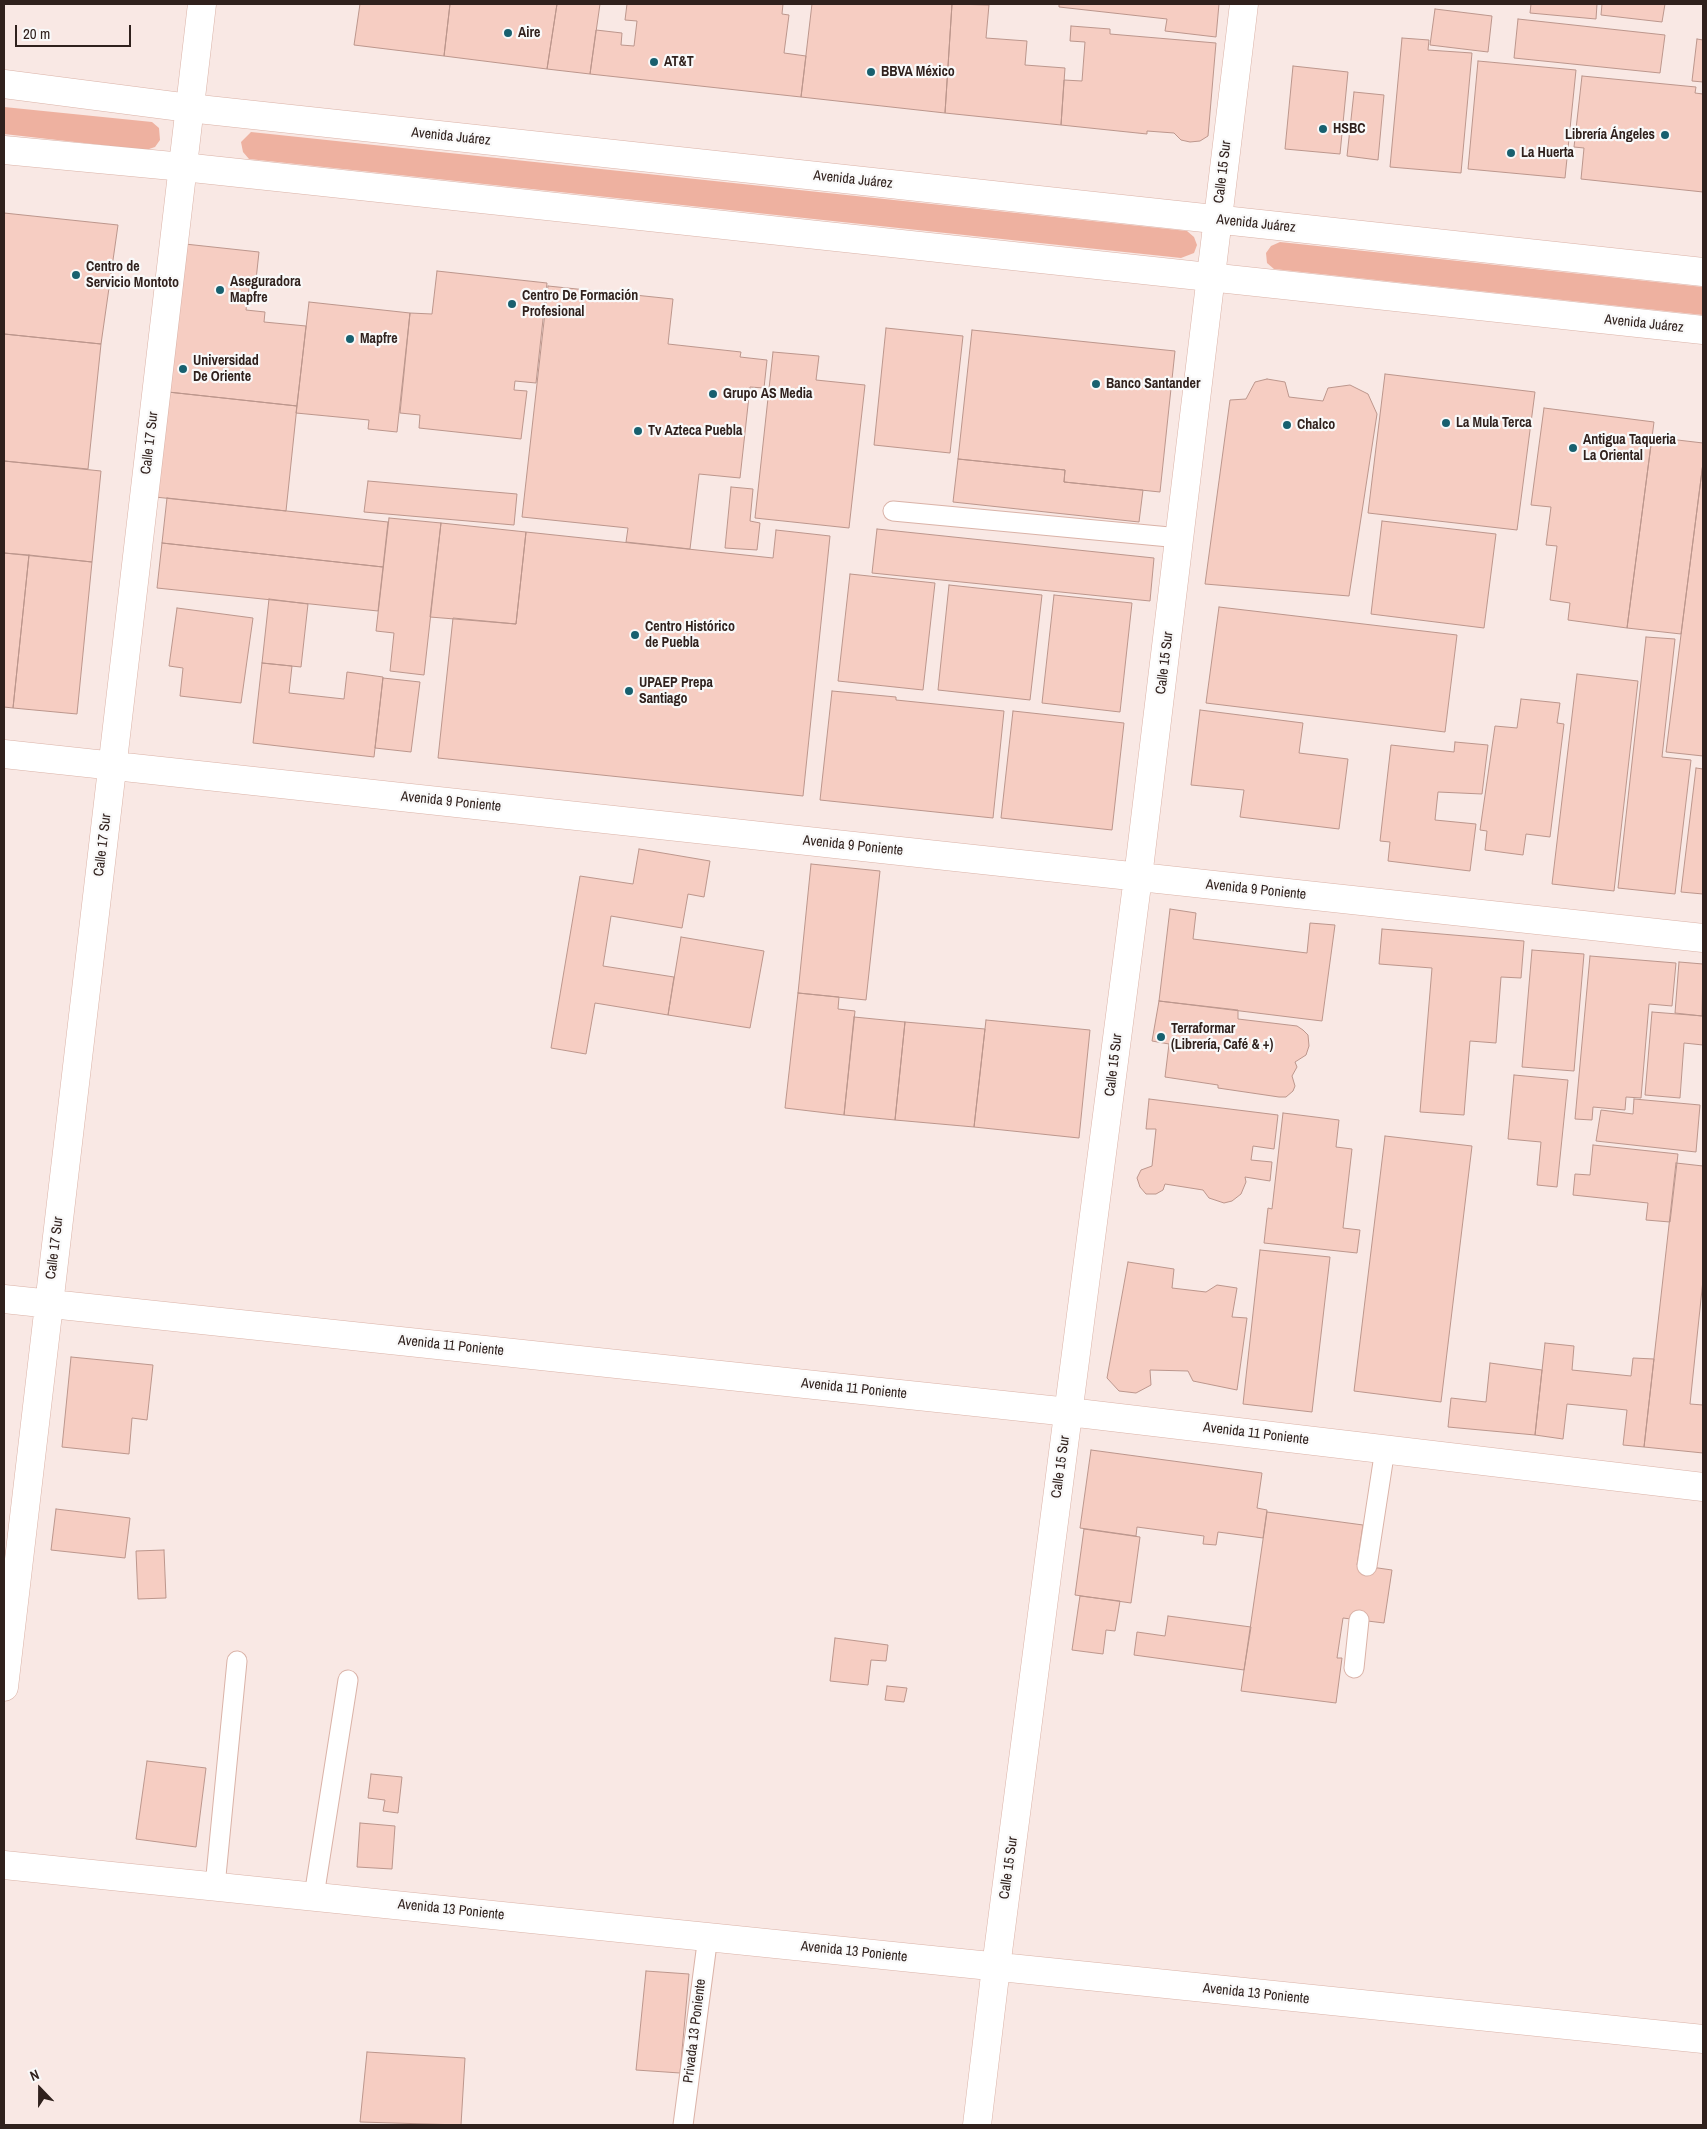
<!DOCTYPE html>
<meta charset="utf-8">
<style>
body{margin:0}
#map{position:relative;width:1707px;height:2129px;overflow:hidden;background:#f9e8e4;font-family:"Archivo Narrow",sans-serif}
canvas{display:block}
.frame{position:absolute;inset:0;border:5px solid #30211d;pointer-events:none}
.north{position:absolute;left:15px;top:2064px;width:50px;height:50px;-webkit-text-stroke:4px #f9f9f9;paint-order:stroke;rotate:338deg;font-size:14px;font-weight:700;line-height:20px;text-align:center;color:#30211d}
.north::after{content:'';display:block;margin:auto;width:18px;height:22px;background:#30211d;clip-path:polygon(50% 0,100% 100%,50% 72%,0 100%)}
.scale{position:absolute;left:15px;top:25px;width:116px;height:22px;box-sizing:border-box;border:2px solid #30211d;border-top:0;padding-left:6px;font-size:15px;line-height:18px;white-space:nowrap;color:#30211d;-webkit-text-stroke:4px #f9f9f9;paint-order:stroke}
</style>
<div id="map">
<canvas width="1707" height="2129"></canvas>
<div class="frame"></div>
<div class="north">N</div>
<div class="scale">20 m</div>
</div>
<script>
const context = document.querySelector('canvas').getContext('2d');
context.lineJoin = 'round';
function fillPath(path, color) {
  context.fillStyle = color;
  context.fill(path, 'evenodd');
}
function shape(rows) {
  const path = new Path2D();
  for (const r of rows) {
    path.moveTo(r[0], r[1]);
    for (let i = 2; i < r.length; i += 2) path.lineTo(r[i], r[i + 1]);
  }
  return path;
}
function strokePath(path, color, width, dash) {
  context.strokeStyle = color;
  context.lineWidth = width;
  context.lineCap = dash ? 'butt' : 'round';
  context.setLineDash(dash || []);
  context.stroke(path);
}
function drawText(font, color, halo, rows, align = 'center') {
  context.font = font + ' "Archivo Narrow",sans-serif';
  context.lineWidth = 4.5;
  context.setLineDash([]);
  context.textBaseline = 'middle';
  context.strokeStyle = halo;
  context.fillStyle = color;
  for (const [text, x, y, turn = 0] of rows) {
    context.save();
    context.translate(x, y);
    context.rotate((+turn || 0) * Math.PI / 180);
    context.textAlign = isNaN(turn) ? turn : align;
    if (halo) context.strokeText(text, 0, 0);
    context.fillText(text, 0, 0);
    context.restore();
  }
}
fillPath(shape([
 [4,107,152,122,159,128,160,140,155,147,146,150,4,134],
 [251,132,1187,231,1194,237,1197,245,1194,253,1181,258,249,159,243,152,241,142],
 [1280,242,1703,287,1703,315,1274,269,1267,263,1266,253,1271,246]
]), '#eeb1a0');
const building = shape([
 [360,4,450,4,444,56,354,45,360,4],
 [450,4,557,4,547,69,444,56,450,4],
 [557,4,600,4,590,74,547,69,557,4],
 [627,4,783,4,782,14,789,15,784,53,806,56,801,97,590,74,596,30,622,33,621,45,634,46,637,21,625,20,627,4],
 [812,4,952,4,945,113,801,97,812,4],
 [952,4,989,5,986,38,1027,41,1025,65,1065,68,1061,125,945,113,952,4],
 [1059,4,1219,4,1216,37,1165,31,1167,19,1059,7,1059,4],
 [1531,4,1597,4,1596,19,1530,13,1531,4],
 [1602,4,1665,4,1662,22,1601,15,1602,4],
 [1435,9,1492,16,1488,52,1430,45,1435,9],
 [1518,19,1665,35,1660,73,1514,58,1518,19],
 [1071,26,1110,29,1110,34,1216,43,1208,136,1200,141,1190,142,1181,140,1174,133,1147,131,1147,134,1061,125,1064,80,1082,81,1085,42,1070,41,1071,26],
 [1402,38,1429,40,1428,50,1472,53,1461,173,1390,167,1402,38],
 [1697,39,1703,40,1703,82,1692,81,1697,39],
 [1478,61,1576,70,1565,178,1468,169,1478,61],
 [1293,66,1348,72,1340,154,1285,149,1293,66],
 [1582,76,1696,87,1695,93,1703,94,1703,192,1581,179,1584,148,1574,147,1582,76],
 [1354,92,1384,95,1378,160,1347,156,1354,92],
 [4,213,118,225,101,344,4,334,4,213],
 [185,244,259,252,255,289,249,288,246,310,265,312,264,322,306,326,297,406,168,392,185,244],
 [437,271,547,283,536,383,515,381,514,390,527,391,521,439,419,428,420,415,400,413,410,313,432,314,437,271],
 [548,286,673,299,668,344,741,352,740,357,767,360,764,388,750,387,740,478,699,474,690,549,626,542,628,528,522,517,548,286],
 [309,302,410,313,397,432,368,429,369,420,296,413,309,302],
 [886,328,963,336,950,453,874,445,886,328],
 [972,330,1175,351,1160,492,1064,482,1065,470,958,459,972,330],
 [4,334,101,344,88,469,4,461,4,334],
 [773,352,819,356,816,380,865,385,849,528,755,518,773,352],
 [1385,374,1535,392,1517,530,1368,513,1385,374],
 [1267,379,1285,382,1289,397,1323,401,1328,388,1350,385,1368,394,1377,414,1349,596,1205,584,1230,400,1246,399,1255,382,1267,379],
 [168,392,297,406,286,511,155,497,168,392],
 [1544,408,1654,422,1627,628,1568,620,1570,603,1550,600,1557,546,1546,545,1551,507,1531,505,1544,408],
 [1652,437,1703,443,1703,463,1681,634,1627,628,1652,437],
 [958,459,1065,470,1064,482,1143,490,1139,522,953,502,958,459],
 [4,461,101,471,92,562,4,553,4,461],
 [1703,463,1703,756,1666,752,1703,463],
 [368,481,517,494,514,525,364,512,368,481],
 [731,487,753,489,750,521,760,523,757,550,725,548,731,487],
 [167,498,388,522,383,567,162,543,167,498],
 [389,518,441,523,424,675,390,671,394,633,376,631,389,518],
 [1382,521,1496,534,1484,628,1371,614,1382,521],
 [441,523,526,532,516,624,430,617,441,523],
 [877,529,1154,558,1150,601,872,573,877,529],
 [776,530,830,536,803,796,438,758,453,618,516,624,526,532,773,558,776,530],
 [162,543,383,567,378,611,157,588,162,543],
 [4,553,29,555,13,708,4,707,4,553],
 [29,555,92,562,77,714,13,708,29,555],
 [850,574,935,583,923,690,838,681,850,574],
 [949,585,1042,595,1030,700,938,690,949,585],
 [1054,595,1132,603,1120,712,1042,703,1054,595],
 [269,599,308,604,301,667,262,663,269,599],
 [1219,607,1457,635,1445,732,1206,703,1219,607],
 [177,608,253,618,241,703,180,696,183,668,169,666,177,608],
 [1646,637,1675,639,1662,757,1691,760,1675,894,1618,888,1646,637],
 [262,663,292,666,289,693,344,699,347,672,383,677,374,757,253,743,262,663],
 [1577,674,1638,681,1614,891,1552,884,1577,674],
 [383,678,420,682,411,752,375,748,383,678],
 [832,691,896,697,896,700,1004,711,993,818,820,800,832,691],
 [1521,699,1560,703,1557,723,1564,724,1550,837,1526,834,1523,855,1485,850,1487,831,1480,830,1495,726,1517,728,1521,699],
 [1200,710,1303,723,1299,753,1348,759,1339,829,1240,817,1244,790,1191,785,1200,710],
 [1013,711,1124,723,1112,830,1001,818,1013,711],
 [1455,742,1488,745,1482,794,1438,792,1435,820,1476,824,1470,871,1388,861,1390,842,1380,841,1391,745,1454,752,1455,742],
 [1696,768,1703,769,1703,894,1681,892,1696,768],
 [639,849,710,861,704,897,688,894,682,928,611,916,603,966,674,977,668,1015,595,1003,586,1054,551,1048,580,876,633,884,639,849],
 [811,864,880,871,866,1000,798,993,811,864],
 [1170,909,1196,913,1193,939,1307,953,1310,923,1335,925,1322,1021,1159,1001,1170,909],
 [1382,929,1524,941,1521,978,1501,977,1496,1043,1470,1041,1464,1115,1420,1112,1432,968,1379,964,1382,929],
 [681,937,764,951,750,1028,668,1015,681,937],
 [1532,950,1584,954,1574,1071,1522,1067,1532,950],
 [1590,956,1676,963,1672,1006,1649,1004,1641,1098,1626,1097,1625,1110,1593,1107,1592,1120,1575,1119,1590,956],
 [1679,962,1703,964,1702,1016,1675,1013,1679,962],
 [798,993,839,997,838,1009,855,1011,844,1115,785,1108,798,993],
 [1159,1001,1238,1010,1238,1019,1297,1026,1303,1030,1308,1035,1309,1046,1306,1055,1295,1062,1297,1067,1292,1076,1295,1086,1293,1091,1286,1097,1279,1097,1218,1088,1218,1085,1165,1077,1169,1044,1152,1041,1159,1001],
 [1652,1012,1703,1016,1703,1045,1684,1043,1680,1098,1645,1095,1652,1012],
 [854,1017,905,1022,895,1120,844,1115,854,1017],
 [986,1020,1090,1030,1079,1138,974,1127,986,1020],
 [905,1022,985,1029,974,1127,895,1120,905,1022],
 [1514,1075,1568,1080,1557,1187,1537,1185,1541,1142,1508,1139,1514,1075],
 [1149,1099,1278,1115,1274,1149,1253,1146,1251,1160,1272,1162,1270,1181,1245,1177,1246,1182,1241,1194,1232,1201,1224,1203,1209,1198,1203,1190,1165,1184,1163,1190,1156,1194,1146,1194,1140,1187,1137,1178,1141,1170,1152,1166,1156,1129,1146,1129,1149,1099],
 [1634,1099,1700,1105,1696,1152,1596,1141,1601,1110,1633,1114,1634,1099],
 [1283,1113,1339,1120,1336,1147,1352,1149,1343,1228,1360,1230,1357,1253,1264,1243,1268,1208,1272,1209,1283,1113],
 [1385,1136,1472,1146,1441,1402,1354,1391,1385,1136],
 [1593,1145,1678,1154,1670,1222,1646,1220,1648,1203,1573,1195,1575,1174,1590,1175,1593,1145],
 [1676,1163,1703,1166,1703,1280,1690,1404,1703,1405,1703,1453,1644,1447,1676,1163],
 [1260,1250,1330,1257,1312,1412,1243,1404,1260,1250],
 [1128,1262,1174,1269,1172,1288,1206,1292,1217,1285,1237,1288,1232,1317,1247,1318,1237,1390,1193,1381,1188,1371,1150,1370,1151,1385,1136,1393,1119,1391,1107,1378,1128,1262],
 [1545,1343,1574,1346,1572,1370,1631,1376,1633,1358,1654,1359,1644,1447,1623,1445,1627,1410,1567,1404,1563,1439,1535,1435,1545,1343],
 [71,1357,153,1365,147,1420,132,1418,129,1454,62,1447,71,1357],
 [1490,1363,1542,1370,1535,1435,1448,1427,1451,1398,1486,1402,1490,1363],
 [1091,1450,1262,1473,1257,1508,1267,1510,1263,1538,1218,1532,1216,1545,1203,1544,1204,1536,1137,1527,1136,1536,1080,1528,1091,1450],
 [56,1509,130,1518,125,1558,51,1550,56,1509],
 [1267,1512,1363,1525,1357,1565,1392,1570,1384,1623,1343,1618,1337,1658,1342,1658,1336,1703,1241,1691,1267,1512],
 [1084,1529,1140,1537,1131,1603,1075,1595,1084,1529],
 [164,1550,166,1598,138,1599,136,1551,164,1550],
 [1080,1596,1120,1601,1115,1631,1106,1630,1103,1654,1072,1650,1080,1596],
 [1168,1616,1251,1627,1244,1670,1134,1655,1137,1632,1165,1636,1168,1616],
 [835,1638,888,1645,886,1661,871,1660,868,1685,830,1681,835,1638],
 [887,1686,907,1688,904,1702,885,1700,887,1686],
 [147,1761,206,1768,196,1847,136,1839,147,1761],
 [371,1774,402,1777,398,1813,383,1811,385,1800,368,1798,371,1774],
 [360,1823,395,1826,392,1869,357,1867,360,1823],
 [646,1971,689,1974,680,2073,636,2070,646,1971],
 [367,2052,465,2058,461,2125,360,2122,367,2052]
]);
fillPath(building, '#f6cdc2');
strokePath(building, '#bc968c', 1);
const lane = shape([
 [893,511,1180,538],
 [1367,1566,1385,1449],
 [1354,1668,1359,1620],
 [215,1886,237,1661],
 [314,1896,348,1680],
 [683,2125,708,1936]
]);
const street = shape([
 [4,754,1703,938],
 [4,1299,1069,1412,1703,1487],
 [4,1687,202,4],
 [4,1865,1703,2039],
 [977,2125,996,1967,1138,877,1244,4]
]);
const secondary = shape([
 [4,84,189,108,1703,272],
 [4,150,183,167,1703,330]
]);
strokePath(lane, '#dab2a7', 21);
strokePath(street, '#dab2a7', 29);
strokePath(secondary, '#dab2a7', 29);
strokePath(lane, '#fff', 19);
strokePath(street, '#fff', 28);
strokePath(secondary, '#fff', 28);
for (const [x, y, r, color] of [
 [508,33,5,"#18606f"],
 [654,62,5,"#18606f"],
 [871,72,5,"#18606f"],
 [1323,129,5,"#18606f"],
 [1665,135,5,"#18606f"],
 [1511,153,5,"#18606f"],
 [76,275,5,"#18606f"],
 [220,290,5,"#18606f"],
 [512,304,5,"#18606f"],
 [350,339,5,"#18606f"],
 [183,369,5,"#18606f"],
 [1096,384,5,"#18606f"],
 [713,394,5,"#18606f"],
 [1446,423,5,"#18606f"],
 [1287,425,5,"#18606f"],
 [638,431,5,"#18606f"],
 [1573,448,5,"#18606f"],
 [635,635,5,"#18606f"],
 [629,691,5,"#18606f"],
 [1161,1037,5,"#18606f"]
]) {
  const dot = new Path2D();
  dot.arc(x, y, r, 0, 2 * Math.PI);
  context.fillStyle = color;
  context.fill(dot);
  strokePath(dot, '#f9f9f9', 2);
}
drawText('bold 14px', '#30211d', '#f9f9f9', [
 ["Aire",518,33],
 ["AT&T",664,62],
 ["BBVA México",881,72],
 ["HSBC",1333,129],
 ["Librería Ángeles",1655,135,"right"],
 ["La Huerta",1521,153],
 ["Centro de",86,267],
 ["Servicio Montoto",86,283],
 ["Aseguradora",230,282],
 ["Mapfre",230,298],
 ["Centro De Formación",522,296],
 ["Profesional",522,312],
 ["Mapfre",360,339],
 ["Universidad",193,361],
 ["De Oriente",193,377],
 ["Banco Santander",1106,384],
 ["Grupo AS Media",723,394],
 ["La Mula Terca",1456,423],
 ["Chalco",1297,425],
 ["Tv Azteca Puebla",648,431],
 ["Antigua Taqueria",1583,440],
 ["La Oriental",1583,456],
 ["Centro Histórico",645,627],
 ["de Puebla",645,643],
 ["UPAEP Prepa",639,683],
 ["Santiago",639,699],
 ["Terraformar",1171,1029],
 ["(Librería, Café & +)",1171,1045]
], 'left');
drawText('14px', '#30211d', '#f9f9f9', [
 ["Avenida Juárez",451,137,6],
 ["Calle 15 Sur",1223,172,-83],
 ["Avenida Juárez",853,180,6],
 ["Avenida Juárez",1256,224,6],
 ["Avenida Juárez",1644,324,6],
 ["Calle 17 Sur",150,443,-83],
 ["Calle 15 Sur",1165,663,-83],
 ["Avenida 9 Poniente",451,802,6],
 ["Calle 17 Sur",103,845,-83],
 ["Avenida 9 Poniente",853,846,6],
 ["Avenida 9 Poniente",1256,890,6],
 ["Calle 15 Sur",1114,1065,-83],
 ["Calle 17 Sur",55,1248,-83],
 ["Avenida 11 Poniente",451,1346,6],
 ["Avenida 11 Poniente",854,1389,6],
 ["Avenida 11 Poniente",1256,1434,7],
 ["Calle 15 Sur",1061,1467,-82],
 ["Calle 15 Sur",1009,1868,-82],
 ["Avenida 13 Poniente",451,1910,6],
 ["Avenida 13 Poniente",854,1952,6],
 ["Avenida 13 Poniente",1256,1994,6],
 ["Privada 13 Poniente",695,2031,-83]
]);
</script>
